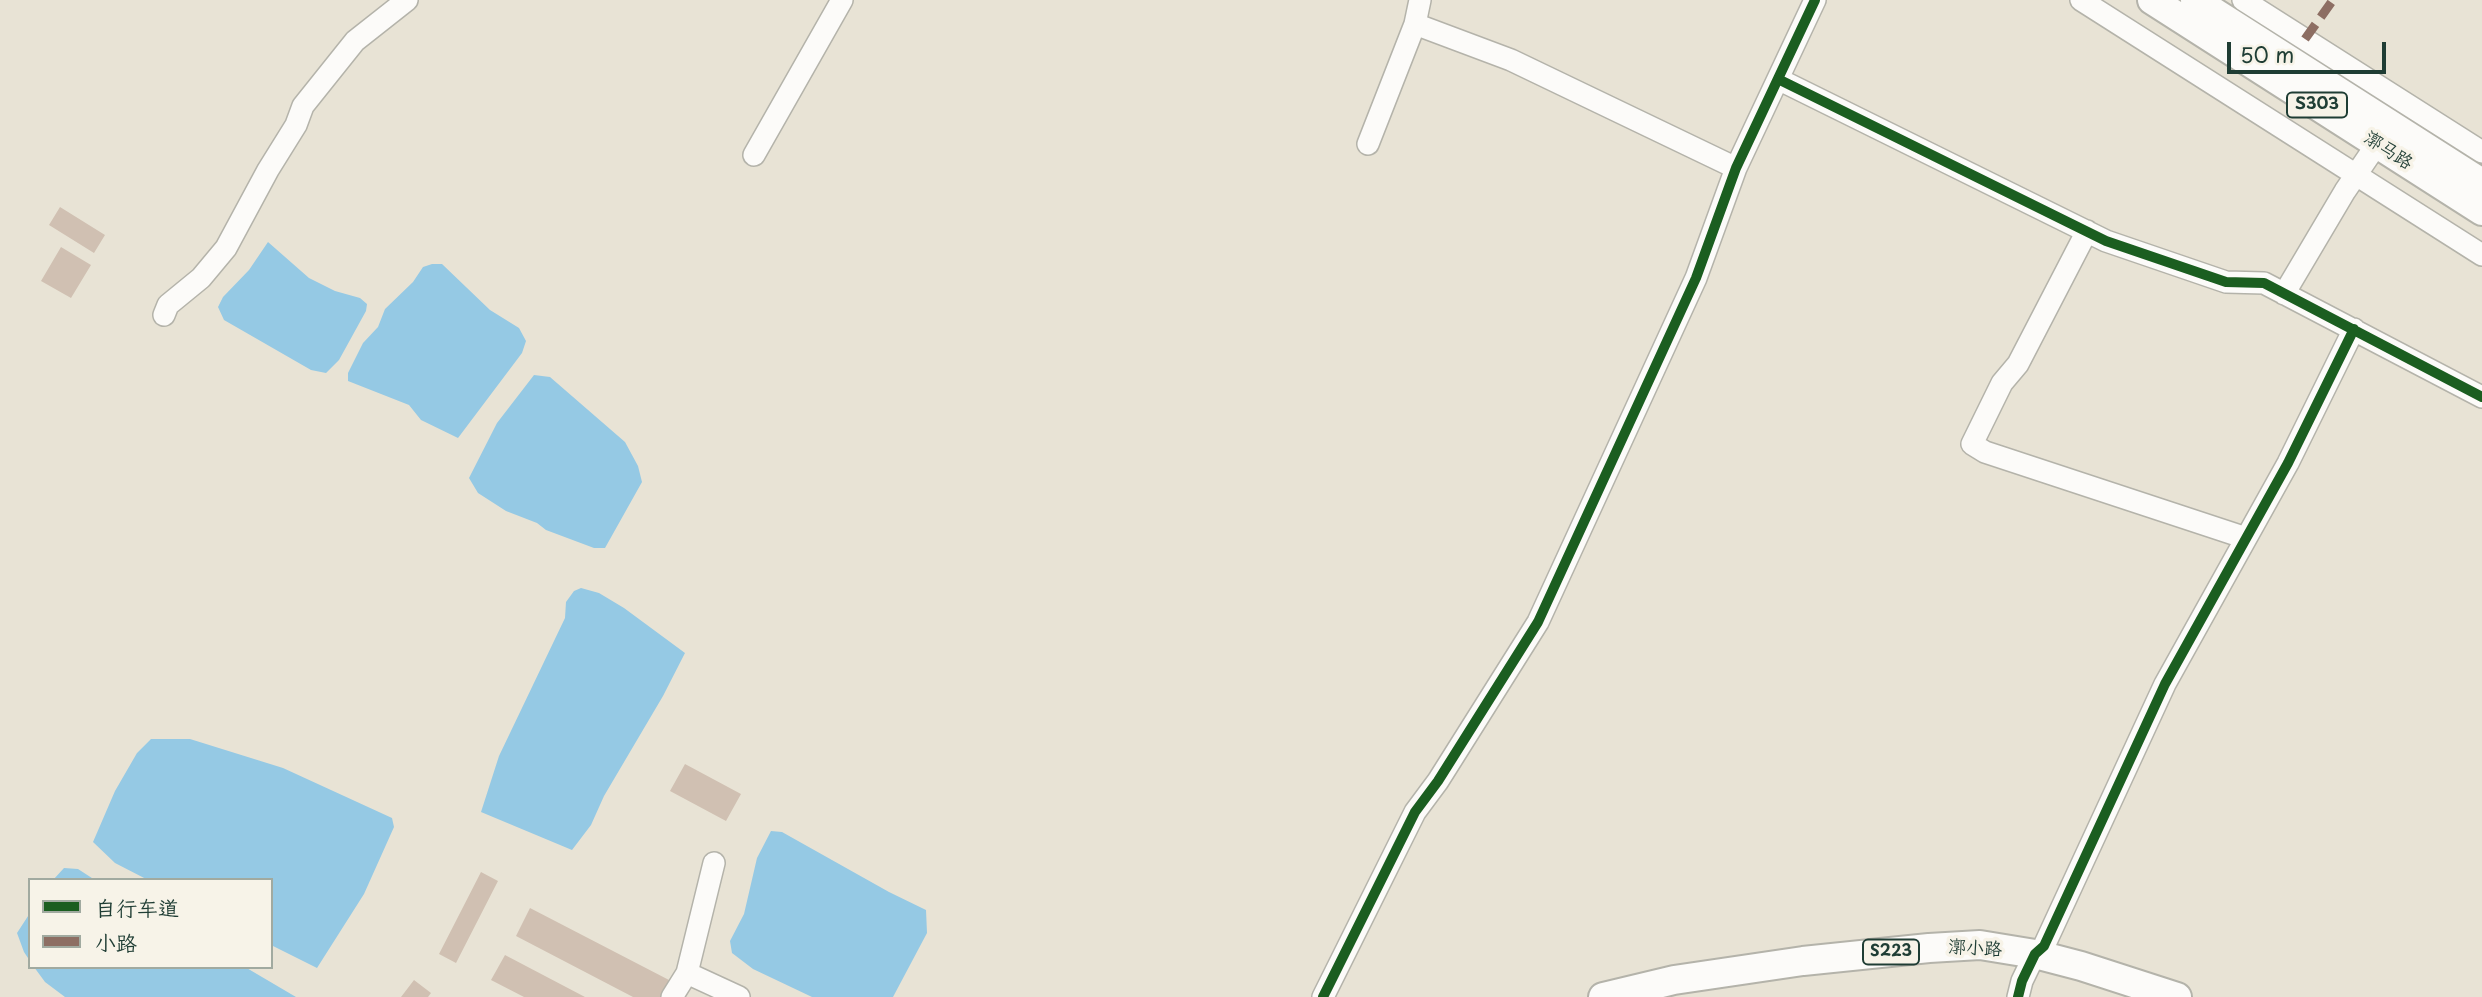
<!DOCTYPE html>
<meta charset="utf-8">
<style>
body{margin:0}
#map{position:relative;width:2482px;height:997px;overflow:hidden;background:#e8e3d5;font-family:"Playpen Sans","LXGW WenKai TC",sans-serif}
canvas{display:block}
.legend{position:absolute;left:28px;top:878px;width:245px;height:91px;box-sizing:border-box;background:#f7f3e8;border:2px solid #a1aaa0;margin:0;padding:9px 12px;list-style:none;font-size:21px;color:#1f3d34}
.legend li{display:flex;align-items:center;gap:14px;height:35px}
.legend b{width:35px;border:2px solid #a1aaa0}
.scale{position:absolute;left:2227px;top:42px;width:159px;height:32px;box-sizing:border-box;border:4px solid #1f3d34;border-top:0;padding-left:9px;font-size:21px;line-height:24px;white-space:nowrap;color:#1f3d34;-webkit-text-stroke:5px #f7f3e8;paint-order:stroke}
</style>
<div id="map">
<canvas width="2482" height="997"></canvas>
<ul class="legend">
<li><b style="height:9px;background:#1b5e20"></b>自行车道</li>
<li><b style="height:9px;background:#8d6e63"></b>小路</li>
</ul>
<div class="scale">50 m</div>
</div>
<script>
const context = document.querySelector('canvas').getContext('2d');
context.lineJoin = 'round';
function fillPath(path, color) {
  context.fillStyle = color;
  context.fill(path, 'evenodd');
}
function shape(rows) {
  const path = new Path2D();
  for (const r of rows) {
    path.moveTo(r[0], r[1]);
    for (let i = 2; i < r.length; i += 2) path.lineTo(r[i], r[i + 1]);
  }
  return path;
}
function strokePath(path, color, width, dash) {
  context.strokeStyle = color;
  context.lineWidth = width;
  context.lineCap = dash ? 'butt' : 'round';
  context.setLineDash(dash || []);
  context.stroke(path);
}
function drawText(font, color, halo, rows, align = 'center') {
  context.font = font + ' "Playpen Sans","LXGW WenKai TC",sans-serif';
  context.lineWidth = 7;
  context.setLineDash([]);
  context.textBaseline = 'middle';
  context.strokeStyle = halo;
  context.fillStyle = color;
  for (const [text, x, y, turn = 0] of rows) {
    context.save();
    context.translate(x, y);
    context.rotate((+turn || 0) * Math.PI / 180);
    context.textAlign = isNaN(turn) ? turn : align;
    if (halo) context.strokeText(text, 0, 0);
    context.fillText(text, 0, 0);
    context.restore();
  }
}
fillPath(shape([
 [268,242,309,278,335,291,360,298,367,304,366,311,339,360,326,373,311,370,224,320,218,307,223,297,249,270],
 [432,264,442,264,490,310,519,328,526,341,522,353,458,438,421,420,409,405,348,381,348,373,363,343,378,327,385,309,413,282,423,267],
 [534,375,550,377,625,442,638,466,642,482,605,548,594,548,546,530,537,523,506,511,478,493,469,478,497,423],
 [581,588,599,593,624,608,685,653,663,696,604,796,591,825,572,850,481,812,499,756,565,618,566,602,574,591],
 [151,739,190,739,283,768,392,818,394,827,364,894,317,968,271,945,271,880,148,880,115,863,93,842,115,791,137,753],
 [771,831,782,832,889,892,926,910,927,933,893,997,812,997,753,969,732,953,730,941,744,914,757,858],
 [64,868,78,869,95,880,53,880],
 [30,913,30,961,24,952,17,933],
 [34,967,245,967,296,997,65,997,45,982]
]), '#95c9e4');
fillPath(shape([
 [60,207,105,235,94,253,49,225],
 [61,247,91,265,71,298,41,281],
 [685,764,741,794,726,821,670,791],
 [481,872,498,881,456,963,439,954],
 [530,908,669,980,660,997,633,997,516,936],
 [505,955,585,997,524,997,491,980],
 [414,980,431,993,428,997,401,997]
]), '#d0c0b2');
const minor = shape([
 [2081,0,2482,255],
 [2243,0,2482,152],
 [1415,24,1511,60,1736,168],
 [1778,79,2106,241,2226,282,2264,283,2482,397],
 [1368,144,1415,24,1420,0],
 [754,155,842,0],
 [2087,231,2018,364,2002,383,1972,444,1985,452,2246,538],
 [2284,294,2345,191,2377,144],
 [164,315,168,305,201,278,226,248,268,170,296,125,303,106,355,41,407,0],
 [687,973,739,997],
 [672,997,687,973,714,863],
 [1323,997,1415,812,1438,781,1538,622,1696,278,1736,168,1815,0],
 [2018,997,2022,981,2035,954,2044,946,2165,684,2288,463,2354,329]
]);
const major = shape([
 [2152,0,2482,211],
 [2195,0,2482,183],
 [1603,997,1674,980,1803,961,1929,948,1980,945,2035,954,2081,966,2177,997]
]);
strokePath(minor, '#b4b3aa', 24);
strokePath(major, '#b4b3aa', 32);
strokePath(minor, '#fcfbf9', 21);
strokePath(major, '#fcfbf9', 28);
strokePath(shape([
 [2305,39,2333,0]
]), '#8d6e63', 9, [18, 9]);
strokePath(shape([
 [1778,79,2106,241,2226,282,2264,283,2482,397],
 [1323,997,1415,812,1438,781,1538,622,1696,278,1736,168,1815,0],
 [2018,997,2022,981,2035,954,2044,946,2165,684,2288,463,2354,329]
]), '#1b5e20', 10);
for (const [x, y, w] of [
 [2317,105,60],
 [1891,952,56]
]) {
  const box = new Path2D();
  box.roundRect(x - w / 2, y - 12.5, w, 25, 5);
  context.fillStyle = '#f7f3e8';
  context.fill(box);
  strokePath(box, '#1f3d34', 2);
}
drawText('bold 16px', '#1f3d34', null, [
 ["S303",2317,105],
 ["S223",1891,952]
]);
drawText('18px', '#1f3d34', '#f7f3e8', [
 ["漷马路",2388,151,33],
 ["漷小路",1975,949,3]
]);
</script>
